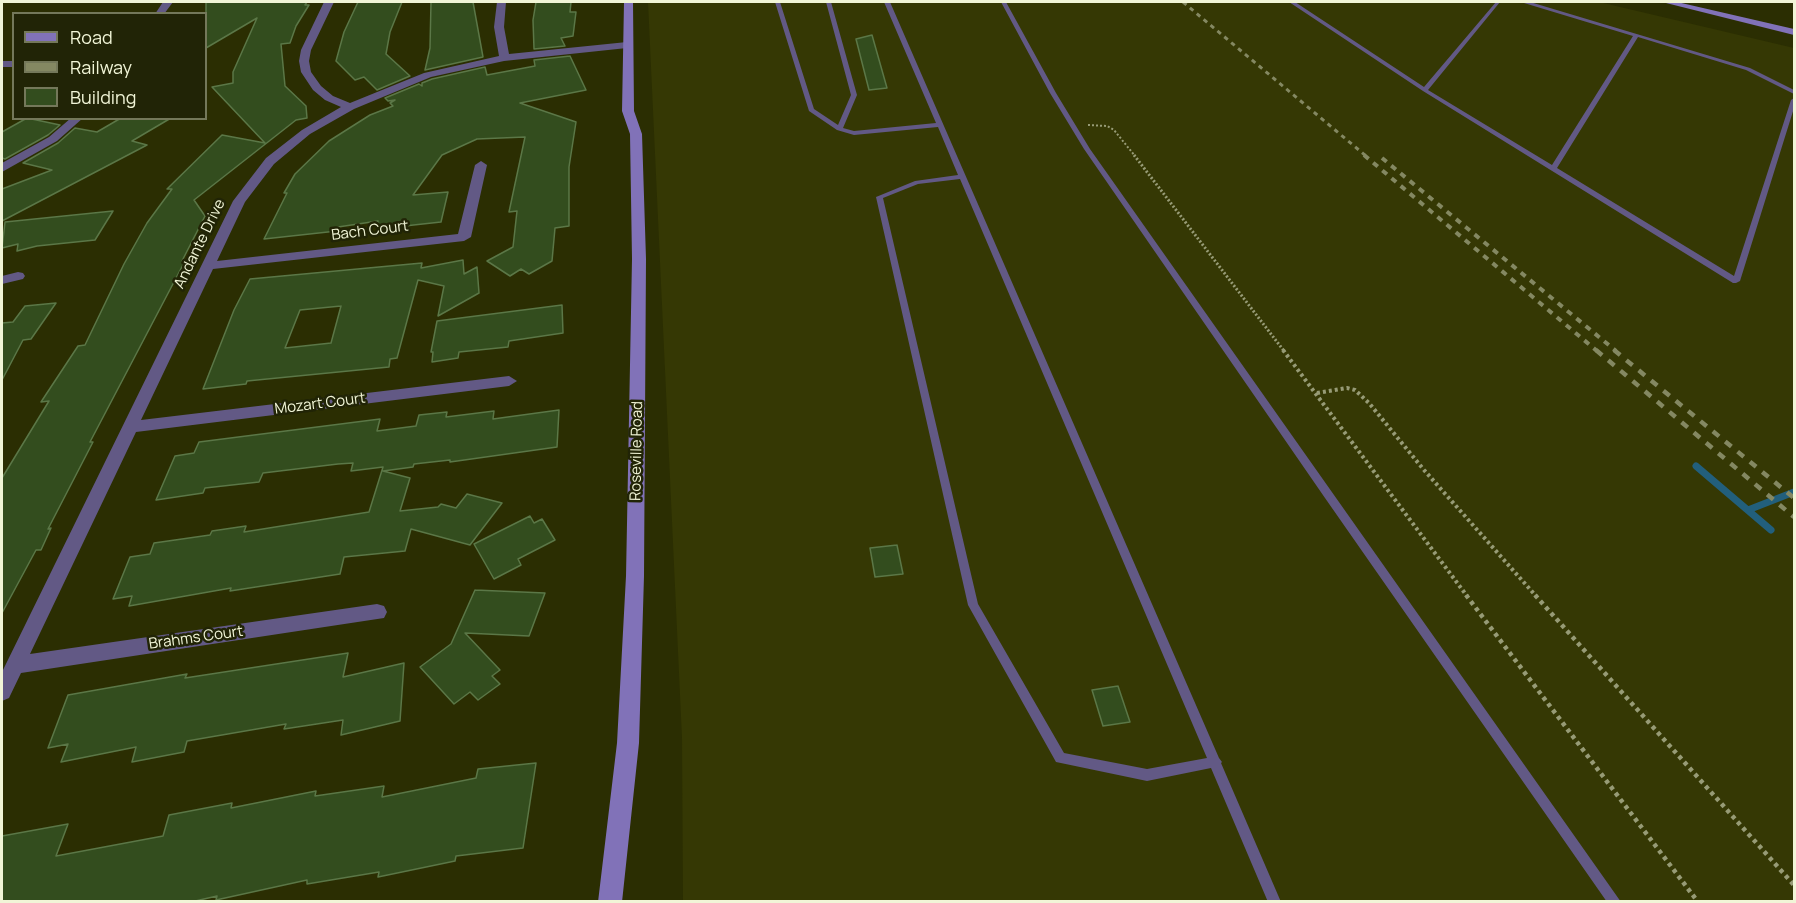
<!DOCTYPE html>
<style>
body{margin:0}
#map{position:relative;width:1796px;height:903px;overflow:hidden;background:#2b2e02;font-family:Manrope,sans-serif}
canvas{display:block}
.frame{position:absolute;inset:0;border:3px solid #f1f5d7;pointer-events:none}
.legend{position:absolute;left:12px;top:12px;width:195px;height:108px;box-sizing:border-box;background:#212406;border:2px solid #74785a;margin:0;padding:8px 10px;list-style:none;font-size:18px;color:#f1f5d7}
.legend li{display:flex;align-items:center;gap:12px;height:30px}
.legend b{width:30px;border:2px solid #74785a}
</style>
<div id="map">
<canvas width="1796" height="903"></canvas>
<div class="frame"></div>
<ul class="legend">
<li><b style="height:8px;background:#8172b8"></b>Road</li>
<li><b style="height:8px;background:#848862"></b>Railway</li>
<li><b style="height:16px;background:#334d1e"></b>Building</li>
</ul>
</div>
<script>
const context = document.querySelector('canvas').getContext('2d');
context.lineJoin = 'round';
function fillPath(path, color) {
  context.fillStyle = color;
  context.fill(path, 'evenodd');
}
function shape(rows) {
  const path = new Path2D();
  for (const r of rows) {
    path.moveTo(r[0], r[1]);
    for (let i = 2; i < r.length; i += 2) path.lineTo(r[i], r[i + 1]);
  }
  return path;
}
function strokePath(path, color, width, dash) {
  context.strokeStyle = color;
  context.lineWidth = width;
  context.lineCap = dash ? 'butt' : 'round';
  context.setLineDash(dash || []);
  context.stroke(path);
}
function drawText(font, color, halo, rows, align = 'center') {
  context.font = font + ' Manrope,sans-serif';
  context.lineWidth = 5;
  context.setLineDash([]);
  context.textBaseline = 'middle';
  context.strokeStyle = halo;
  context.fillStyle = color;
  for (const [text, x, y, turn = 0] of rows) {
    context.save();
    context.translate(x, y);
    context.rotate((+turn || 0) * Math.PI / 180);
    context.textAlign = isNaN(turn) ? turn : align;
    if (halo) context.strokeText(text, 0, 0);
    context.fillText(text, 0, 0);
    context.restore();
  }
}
fillPath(shape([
 [648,2,1599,2,1794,48,1794,901,683,901,682,738]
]), '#353804');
strokePath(shape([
 [1696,466,1771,530],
 [1748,510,1794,492]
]), '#225f7c', 7);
const building = shape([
 [206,2,307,2,305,5,309,5,296,26,290,43,281,44,285,86,306,106,307,118,296,120,194,200,205,216,182,261,185,261,90,442,93,442,48,529,51,528,41,550,36,550,2,613,2,478,49,401,41,402,78,346,85,345,124,264,147,223,172,189,167,189,222,135,265,143,212,87,233,83,233,72,257,18,206,48,206,2],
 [358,2,402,2,390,32,386,54,410,76,377,90,364,77,355,80,336,61,344,32,358,2],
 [431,2,473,2,483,57,425,70,430,48,431,2],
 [536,2,571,2,570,12,576,12,573,36,561,38,565,46,534,49,533,20,536,2],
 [872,35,887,88,869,90,856,39,872,35],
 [570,56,586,90,520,103,576,122,569,167,569,226,555,228,552,261,529,274,521,269,510,276,487,261,513,247,517,211,509,212,525,137,477,139,442,155,413,195,448,192,441,222,377,229,378,221,338,227,337,231,264,239,287,193,284,193,295,174,329,141,370,115,393,106,390,103,395,100,388,101,385,98,419,84,422,86,422,83,432,79,485,67,487,75,535,66,534,60,570,56],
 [27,118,60,125,48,135,5,159,2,158,2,132,27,118],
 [121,118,171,118,132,141,147,145,2,221,2,189,52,170,23,163,58,143,75,128,97,132,121,118],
 [113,211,95,240,37,246,17,251,18,244,2,248,5,222,113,211],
 [463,260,464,274,477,267,479,293,438,316,444,286,418,280,397,358,390,359,389,367,247,381,246,384,203,389,234,310,250,279,422,263,421,268,463,260],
 [341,306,331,343,285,348,300,310,341,306],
 [56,303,31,339,23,340,2,380,2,323,13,322,25,306,56,303],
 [562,305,563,333,509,341,508,347,459,352,458,358,432,362,433,352,431,352,437,321,562,305],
 [559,410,557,447,450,462,450,460,414,464,413,467,383,471,410,478,400,511,438,507,441,504,456,508,467,494,502,503,470,545,411,529,405,551,344,557,340,574,230,591,231,588,129,606,132,596,113,599,130,557,150,554,154,543,210,535,212,531,246,526,244,532,369,512,383,467,351,471,353,463,338,464,263,473,259,482,205,488,203,493,156,500,175,456,194,453,199,442,380,419,377,431,416,426,419,415,447,412,446,417,494,411,493,419,559,410],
 [530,516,534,523,542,519,555,540,518,559,521,565,494,579,474,544,530,516],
 [897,545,903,574,875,577,870,548,897,545],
 [475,590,545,593,529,636,465,633,500,670,492,676,500,684,478,700,470,692,454,704,420,667,451,644,475,590],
 [348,653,343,677,404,663,400,721,341,735,343,720,284,729,286,724,187,741,184,752,132,762,136,747,61,762,68,744,48,748,68,695,187,674,185,678,348,653],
 [1118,686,1130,722,1103,726,1092,690,1118,686],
 [536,763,523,848,456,856,455,861,378,877,379,872,307,884,307,880,216,900,217,896,191,902,2,902,2,836,68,824,56,856,163,836,169,815,232,803,231,808,316,791,315,796,384,786,382,797,476,778,478,769,536,763]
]);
fillPath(building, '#334d1e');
strokePath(building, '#5b7747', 1.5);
strokePath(shape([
 [1088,125,1107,126,1114,130,1135,156]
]), '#979b76', 2, [2, 2]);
strokePath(shape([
 [1134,155,1284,351]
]), '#979b76', 3, [2, 2]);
strokePath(shape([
 [1283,350,1467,596],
 [1317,393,1347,388,1355,390,1369,403,1424,470,1536,596]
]), '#979b76', 4, [3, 3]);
strokePath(shape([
 [1466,595,1698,902],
 [1535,595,1794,885]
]), '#979b76', 4.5, [4, 4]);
fillPath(shape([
 [775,2,780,2,814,109,838,125,851,95,826,2,831,2,857,95,843,128,854,131,936,123,884,2,890,2,1219,758,1222,762,1221,763,1281,902,1268,902,1211,768,1147,781,1056,762,968,605,876,197,915,181,958,175,938,127,854,135,837,130,809,111,775,2],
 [960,179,1207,758,1147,769,1064,753,978,604,883,198,918,184,960,179],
 [1001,2,1006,2,1056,93,1090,149,1621,902,1607,902,1325,498,1084,149,1050,93,1001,2],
 [1289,2,1295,2,1424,87,1496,2,1500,2,1428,90,1552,165,1633,36,1524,3,1524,2,1530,2,1750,68,1794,90,1794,94,1746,70,1638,37,1557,168,1734,276,1791,100,1794,98,1794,108,1740,281,1736,283,1733,283,1423,91,1289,2]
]), '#625985');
fillPath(shape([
 [163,2,173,2,164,14,155,14,163,2],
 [324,2,334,2,311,50,309,61,311,72,321,86,333,96,350,103,424,73,499,56,494,27,497,2,506,2,504,27,509,54,627,42,632,45,627,48,504,61,431,77,354,109,310,134,274,164,245,202,217,261,458,234,475,165,481,161,487,165,471,237,464,241,213,269,141,420,509,376,517,381,509,386,136,432,30,654,377,604,384,606,387,612,384,618,21,673,9,698,2,701,2,672,233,201,266,158,302,130,341,107,325,100,313,90,301,72,299,61,301,50,324,2],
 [2,61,14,61,14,67,2,67,2,61],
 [71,118,83,118,57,141,2,172,2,163,49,137,71,118],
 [18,272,23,273,25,276,23,279,2,284,2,276,18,272]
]), '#625985');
fillPath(shape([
 [624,2,633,2,634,111,642,134,646,259,644,576,639,743,622,902,598,902,617,743,626,576,632,259,630,134,622,111,624,2],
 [1662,2,1677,2,1794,29,1794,35,1662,2]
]), '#8172b8');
strokePath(shape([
 [1183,2,1366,156]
]), '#848862', 3, [4.5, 4.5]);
strokePath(shape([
 [1364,155,1597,351],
 [1382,158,1616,351]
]), '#848862', 4, [6, 6]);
strokePath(shape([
 [1596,350,1794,517],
 [1614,350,1794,498]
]), '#848862', 4.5, [8, 8]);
drawText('15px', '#f1f5d7', '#212406', [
 ["Bach Court",370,231,-7],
 ["Andante Drive",200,244,-64],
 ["Mozart Court",320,404,-7],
 ["Roseville Road",637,451,-89],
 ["Brahms Court",196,638,-8]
]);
</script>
